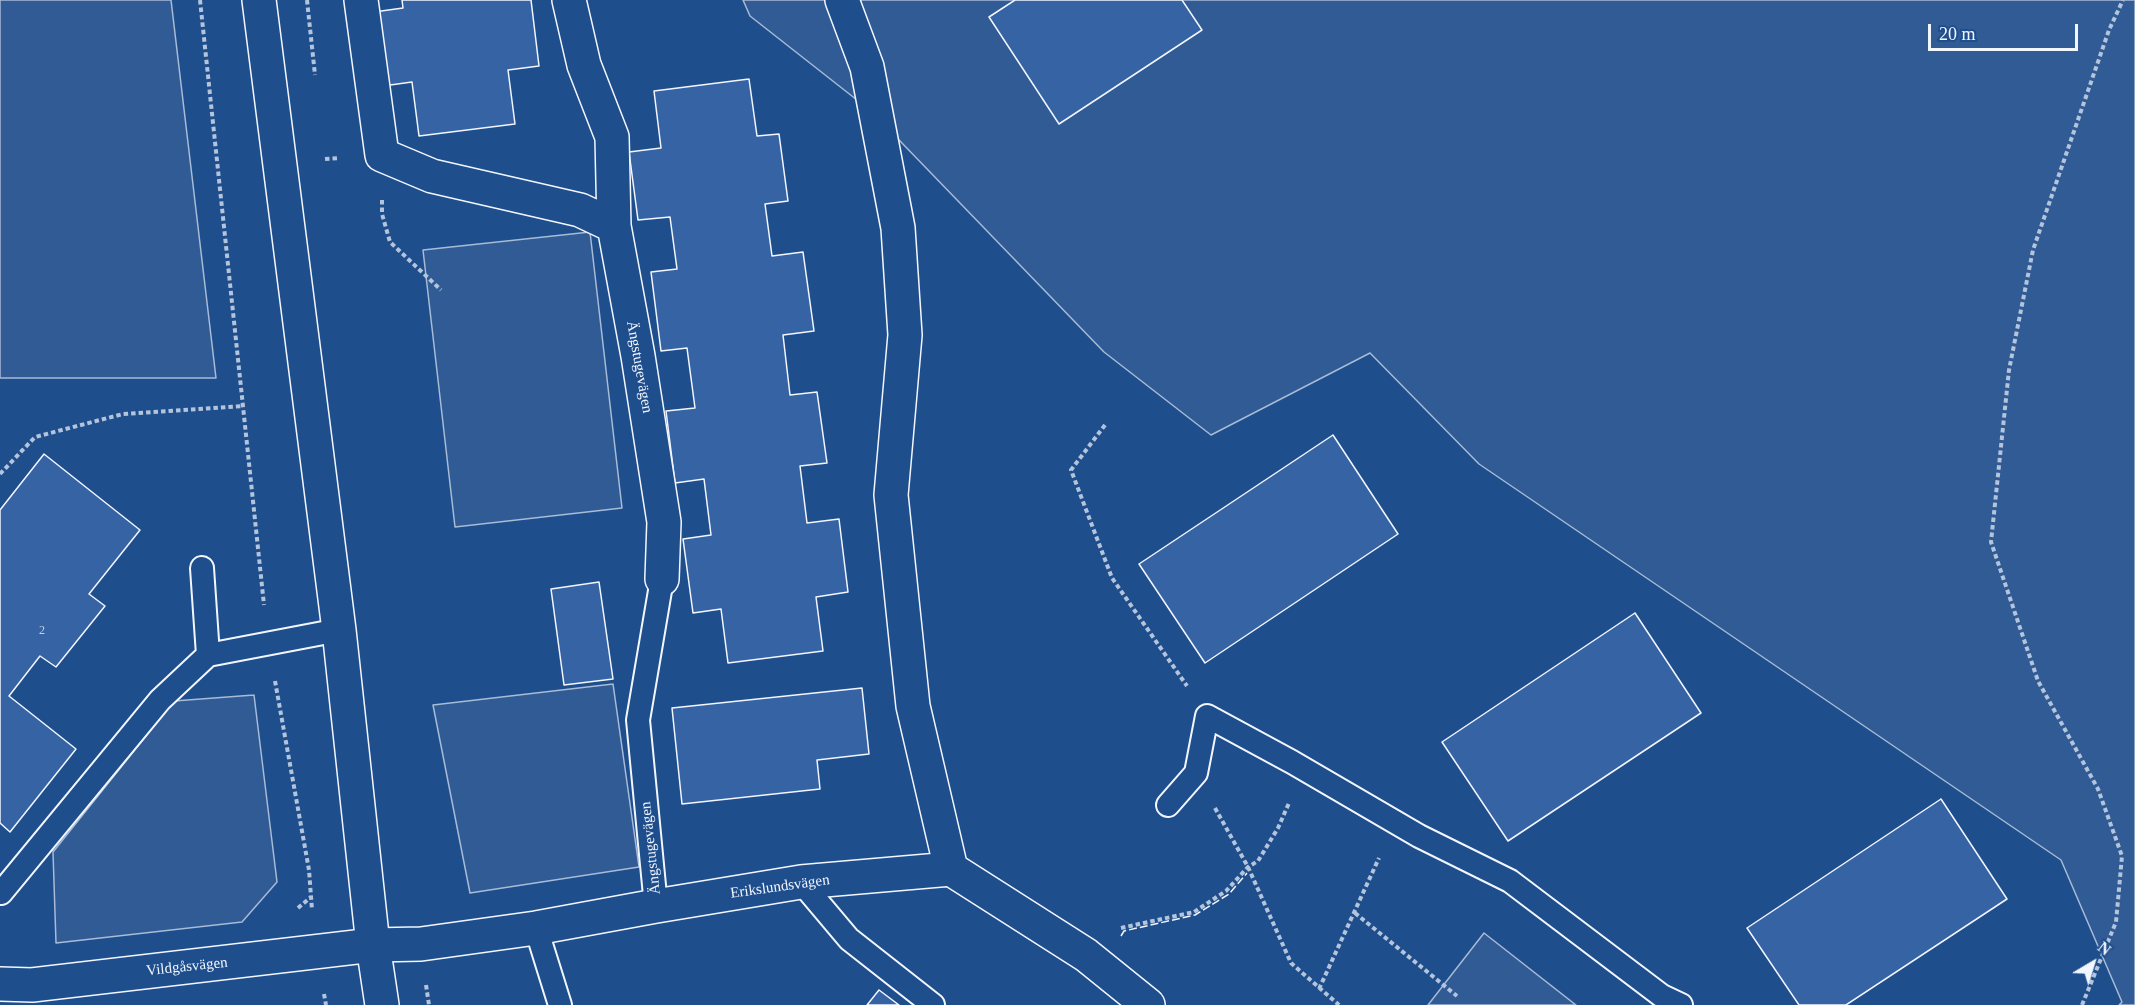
<!DOCTYPE html>
<meta charset="utf-8">
<style>
body{margin:0}
#map{position:relative;width:2135px;height:1005px;overflow:hidden;background:#1f4e8c;font-family:Georgia,serif}
canvas{display:block}
.north{position:absolute;left:2063px;top:933px;width:60px;height:60px;-webkit-text-stroke:4px #1f4e8c;paint-order:stroke;rotate:38deg;font-size:16px;font-weight:700;line-height:24px;text-align:center;color:#f2f6ff}
.north::after{content:'';display:block;margin:auto;width:21px;height:27px;background:#f2f6ff;clip-path:polygon(50% 0,100% 100%,50% 72%,0 100%)}
.scale{position:absolute;left:1928px;top:24px;width:150px;height:27px;box-sizing:border-box;border:3px solid #f2f6ff;border-top:0;padding-left:8px;font-size:18px;line-height:21px;white-space:nowrap;color:#f2f6ff;-webkit-text-stroke:4px #1f4e8c;paint-order:stroke}
</style>
<div id="map">
<canvas width="2135" height="1005"></canvas>
<div class="north">N</div>
<div class="scale">20 m</div>
</div>
<script>
const context = document.querySelector('canvas').getContext('2d');
context.lineJoin = 'round';
function fillPath(path, color) {
  context.fillStyle = color;
  context.fill(path, 'evenodd');
}
function shape(rows) {
  const path = new Path2D();
  for (const r of rows) {
    path.moveTo(r[0], r[1]);
    for (let i = 2; i < r.length; i += 2) path.lineTo(r[i], r[i + 1]);
  }
  return path;
}
function strokePath(path, color, width, dash) {
  context.strokeStyle = color;
  context.lineWidth = width;
  context.lineCap = dash ? 'butt' : 'round';
  context.setLineDash(dash || []);
  context.stroke(path);
}
function drawText(font, color, halo, rows, align = 'center') {
  context.font = font + ' Georgia,serif';
  context.lineWidth = 4.5;
  context.setLineDash([]);
  context.textBaseline = 'middle';
  context.strokeStyle = halo;
  context.fillStyle = color;
  for (const [text, x, y, turn = 0] of rows) {
    context.save();
    context.translate(x, y);
    context.rotate((+turn || 0) * Math.PI / 180);
    context.textAlign = isNaN(turn) ? turn : align;
    if (halo) context.strokeText(text, 0, 0);
    context.fillText(text, 0, 0);
    context.restore();
  }
}
const built = shape([
 [0,0,171,0,216,378,0,378,0,0],
 [743,0,2135,0,2135,1005,2119,1005,2122,1002,2061,860,1479,464,1370,353,1211,435,1104,352,871,111,750,16,743,0],
 [590,232,622,508,455,527,423,250,590,232],
 [613,684,639,867,470,893,433,705,613,684],
 [254,695,277,882,242,922,56,943,53,852,174,701,254,695],
 [1484,933,1576,1005,1428,1005,1484,933]
]);
fillPath(built, '#305b95');
strokePath(built, '#a8bbd7', 1.5);
const building = shape([
 [402,0,531,0,539,66,508,70,515,124,419,136,412,82,383,86,374,12,403,8,402,0],
 [1015,0,1182,0,1202,30,1059,124,989,17,1015,0],
 [749,79,757,136,779,134,788,201,765,204,772,256,803,252,814,331,783,335,790,395,817,392,827,463,800,466,807,523,839,519,848,592,816,597,823,651,728,663,721,609,693,613,683,539,711,535,704,479,675,483,666,411,695,408,687,348,661,351,651,272,677,269,670,217,638,220,629,152,661,148,654,91,749,79],
 [1333,435,1398,534,1205,663,1139,564,1333,435],
 [44,454,140,530,89,594,105,606,56,667,40,656,9,696,76,749,10,832,0,823,0,510,44,454],
 [599,582,613,679,564,685,551,589,599,582],
 [1635,613,1701,713,1508,841,1442,742,1635,613],
 [862,688,869,754,817,760,820,789,682,804,672,708,862,688],
 [1941,799,2007,899,1846,1005,1799,1005,1747,928,1941,799],
 [879,990,899,1005,867,1005,879,990]
]);
fillPath(building, '#3563a3');
strokePath(building, '#f2f6ff', 1.5);
const service = shape([
 [202,568,208,655],
 [1168,805,1196,773,1207,716,1292,762,1419,836,1510,881,1662,996,1681,1005],
 [801,882,849,939,933,1005],
 [1,893,160,700,208,655,339,630],
 [656,906,638,720,662,579],
 [536,928,560,1005]
]);
const minor = shape([
 [361,0,382,155,432,176,580,210,614,226,638,356,664,522,662,579],
 [569,0,584,65,612,137,614,226],
 [842,0,867,67,898,228,905,335,891,495,913,706,951,869],
 [0,984,32,985,373,945,421,944,536,928,656,906,801,882,951,869,1086,955,1148,1005]
]);
const tertiary = shape([
 [259,0,339,630,373,945,382,1005]
]);
strokePath(service, '#f2f6ff', 26);
strokePath(minor, '#f2f6ff', 36);
strokePath(tertiary, '#f2f6ff', 36);
strokePath(shape([
 [200,0,264,605],
 [307,0,315,75],
 [325,159,339,158],
 [382,200,382,214,390,242,441,290],
 [1105,425,1071,470,1112,578,1187,686],
 [0,474,35,437,123,414,243,406],
 [275,681,309,870,312,910],
 [1215,808,1248,867,1291,963,1339,1005],
 [298,908,311,897],
 [1355,913,1457,996],
 [1121,928,1194,912,1226,891,1248,867,1258,861,1278,828,1289,803],
 [426,985,429,1005],
 [1319,989,1379,858],
 [324,994,326,1005],
 [2082,1005,2116,922,2122,856,2098,789,2038,681,1991,542,2009,370,2033,250,2109,30,2123,0]
]), '#b3c4dc', 4, [4.5, 3]);
strokePath(service, '#1f4e8c', 22);
strokePath(minor, '#1f4e8c', 33);
strokePath(tertiary, '#1f4e8c', 33);
strokePath(shape([
 [1121,936,1124,931,1195,915,1229,894,1247,873]
]), '#f2f6ff', 1.5, [8, 3]);
drawText('12px', '#c3d1e8', null, [
 ["2",42,631]
]);
drawText('15px', '#f2f6ff', '#1f4e8c', [
 ["Ängstugevägen",639,367,80],
 ["Ängstugevägen",651,848,-96],
 ["Erikslundsvägen",780,887,-8],
 ["Vildgåsvägen",187,967,-6]
]);
</script>
